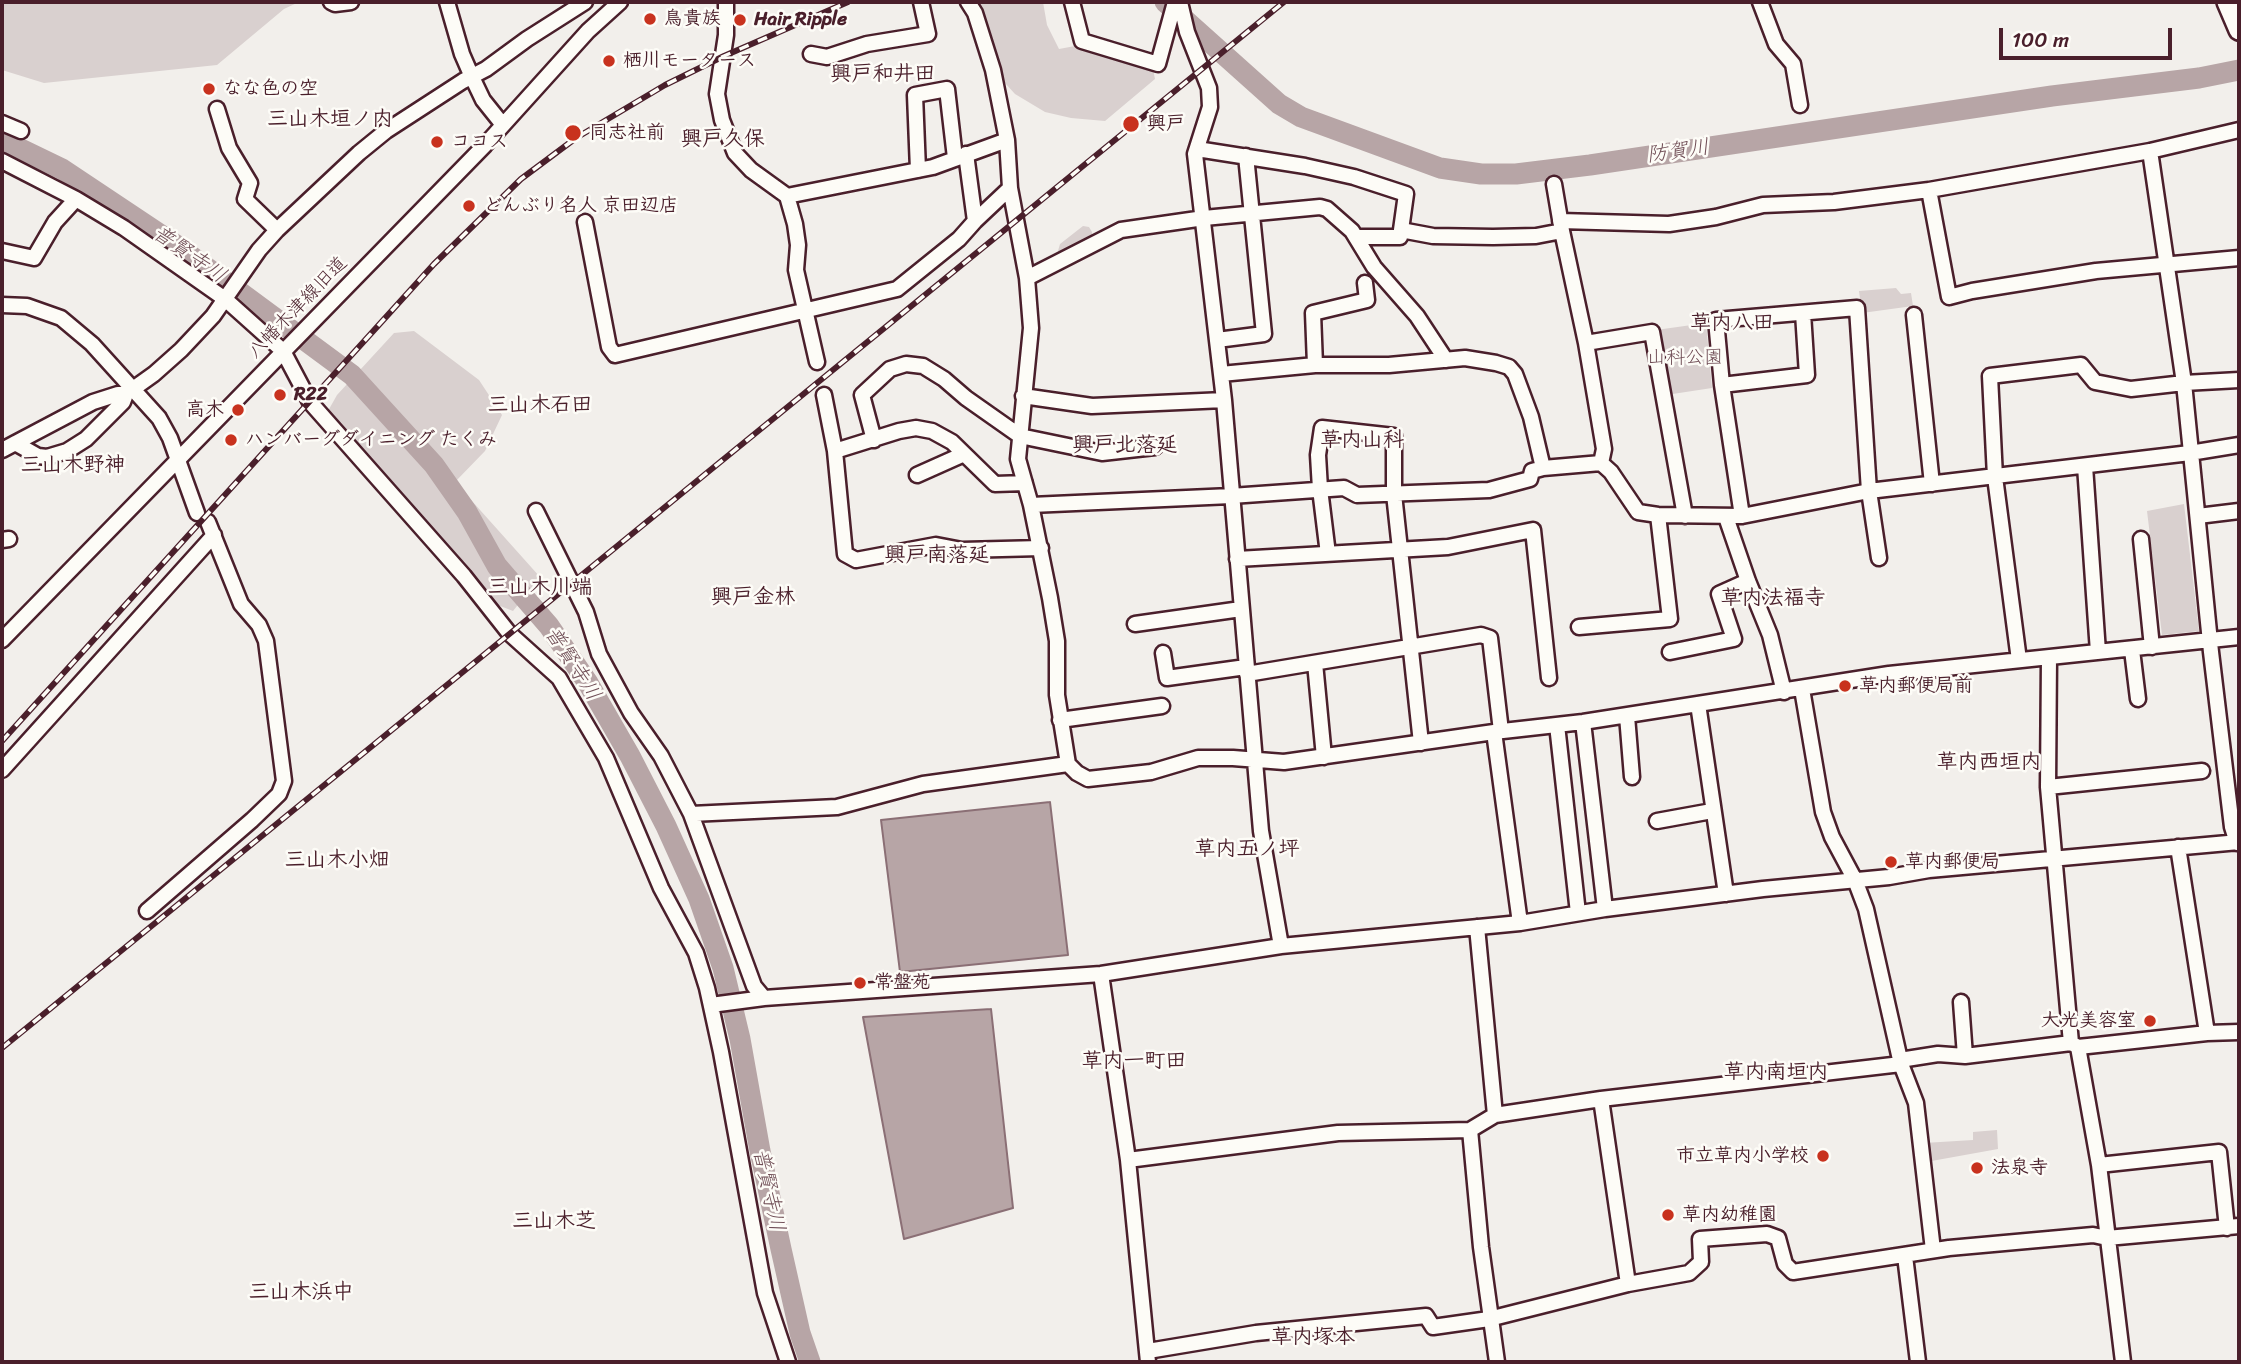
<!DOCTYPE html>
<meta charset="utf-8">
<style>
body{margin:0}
#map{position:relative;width:2241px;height:1364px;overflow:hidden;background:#f2efeb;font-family:Sriracha,sans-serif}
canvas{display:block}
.frame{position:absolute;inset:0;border:4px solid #4a1f2b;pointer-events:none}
.scale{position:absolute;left:1999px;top:28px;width:173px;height:32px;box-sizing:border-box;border:4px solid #4a1f2b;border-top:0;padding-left:9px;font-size:21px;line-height:24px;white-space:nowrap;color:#4a1f2b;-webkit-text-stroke:5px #fdfcf7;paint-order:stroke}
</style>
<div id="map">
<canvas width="2241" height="1364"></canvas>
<div class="frame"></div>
<div class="scale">100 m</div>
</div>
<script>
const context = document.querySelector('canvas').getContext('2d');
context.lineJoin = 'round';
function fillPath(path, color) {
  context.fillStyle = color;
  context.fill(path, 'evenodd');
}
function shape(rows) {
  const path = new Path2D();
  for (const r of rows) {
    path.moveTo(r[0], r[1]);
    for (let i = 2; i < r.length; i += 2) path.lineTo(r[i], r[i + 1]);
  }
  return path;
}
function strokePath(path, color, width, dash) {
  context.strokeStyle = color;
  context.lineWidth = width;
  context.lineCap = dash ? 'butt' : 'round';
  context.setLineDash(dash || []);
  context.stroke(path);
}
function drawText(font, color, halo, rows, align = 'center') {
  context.font = font + ' Sriracha,"Klee One",sans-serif';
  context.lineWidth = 5;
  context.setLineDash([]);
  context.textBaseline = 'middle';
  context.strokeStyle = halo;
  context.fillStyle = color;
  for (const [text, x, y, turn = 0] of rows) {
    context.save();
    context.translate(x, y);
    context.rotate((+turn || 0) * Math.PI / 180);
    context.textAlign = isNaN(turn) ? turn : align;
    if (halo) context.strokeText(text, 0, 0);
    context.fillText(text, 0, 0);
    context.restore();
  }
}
fillPath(shape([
 [2,2,299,2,284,9,217,65,44,83,2,70],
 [979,2,1043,2,1047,25,1059,49,1075,46,1138,62,1153,69,1155,79,1105,121,1071,118,1045,112,1015,94,1005,83],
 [1083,226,1089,227,1092,232,1092,237,1061,254,1058,251,1060,244],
 [1896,288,1901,294,1911,293,1913,306,1862,313,1859,291],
 [1706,323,1712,388,1666,395,1656,330],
 [414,331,479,380,502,415,485,451,455,482,540,577,513,611,485,600,368,466,328,411,337,395,394,333],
 [2184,504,2199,631,2162,635,2147,511],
 [1997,1130,1998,1149,1926,1162,1924,1143,1973,1140,1973,1132]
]), '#d9d0cf');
const water = shape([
 [1050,802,1068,955,900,972,881,820,1050,802],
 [991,1009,1013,1208,904,1239,863,1017,991,1009]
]);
fillPath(water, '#b7a5a6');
strokePath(water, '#8b6f75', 2);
strokePath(shape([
 [1165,2,1279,104,1301,117,1440,168,1481,174,1516,174,1590,165,2052,96,2199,78,2239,70],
 [2,140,62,169,176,245,352,375,434,465,467,512,497,566,549,626,588,683,630,756,666,826,699,899,723,968,740,1039,760,1151,781,1249,800,1333,810,1362]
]), '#b7a5a6', 21);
const minor = shape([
 [331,2,335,4,351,2],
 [447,2,462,54,472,77,483,100,503,125],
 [726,2,726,35,717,94,722,120,735,153,751,170,787,196,795,224,798,245,796,270,817,362],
 [968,2,975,13,993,70,1007,140,1010,188,1027,278,1031,328,1018,459,1031,505,1050,598,1057,641,1057,695,1068,764,1077,773,1088,779,1151,772,1198,758,1233,758,1284,762,1494,732,1583,722,1889,674,2239,637],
 [1072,2,1082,41,1158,64,1175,2],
 [1180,2,1187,32,1209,88,1210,107,1195,154,1224,400,1261,831,1281,946],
 [1760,2,1776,44,1793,64,1800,105],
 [811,54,827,57,867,44,928,34,921,2],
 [217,109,229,148,250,183,245,199,277,230],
 [2,123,21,131],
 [1197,149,1305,166,1354,177,1406,194,1400,237,1356,237],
 [2150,151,2239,130],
 [966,154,975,221],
 [2,161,76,199],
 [918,170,915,95,947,89,955,158],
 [1929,190,1949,297,1972,291,2096,271,2239,258],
 [787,196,933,167,1007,140],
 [1560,221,1669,224,1716,217,1763,205,1834,202,1929,190,2150,151,2184,383,2211,652,2232,827,2237,843],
 [585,222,609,347,615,355,897,289,959,239,975,221,1010,188],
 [1401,230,1433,236,1493,237,1536,236,1562,231,1554,184],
 [1562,231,1586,343,1604,449,1601,463],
 [2,251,34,258,55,222,76,199,124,228,225,299,283,351,310,402,464,576,509,633,559,678,606,758,661,888,696,953,707,988,721,1052,765,1293,788,1362],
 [1027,278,1121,230,1204,218,1320,207,1327,209,1352,231,1374,267,1417,316,1446,360],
 [2,305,27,306,61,318,92,344,159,418,170,438,197,513],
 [1914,315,1932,484],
 [1217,340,1264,334,1246,156],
 [1586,343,1652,332,1685,516],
 [1315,365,1313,313,1367,300,1365,283],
 [1221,374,1315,365,1389,365,1465,358,1496,363,1509,367,1515,374,1531,417,1543,468],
 [1722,385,1807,375,1803,313],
 [824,395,835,451,845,554,856,560,936,545,962,550,1041,548],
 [1023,396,1092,406,1224,400],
 [874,440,862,395,890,369,906,364,923,366,944,379,966,398,1020,436,1102,453,1155,447],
 [15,443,38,456,47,457,67,451,86,439,123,402,126,394],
 [2,450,93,402,118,394,126,394,154,374,181,350,213,316,259,250,277,230,359,153,386,131,463,81,486,69,527,39,585,2],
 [835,451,899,431,916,428,932,431,952,442,995,484,1025,483],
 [2085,466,2098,652],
 [917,475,964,454],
 [1031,505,1231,496,1344,488,1357,495,1489,490,1530,479,1532,471,1543,468,1601,463,1611,472,1638,512,1658,515,1742,516,1869,491,2190,453,2239,445],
 [536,511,586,612,599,654,631,713,661,756,691,814,754,986,764,998],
 [1742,516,1722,385,1716,320,1857,308,1869,491,1879,558],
 [2198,516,2239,511],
 [1726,517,1748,581,1770,635,1784,692],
 [2141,539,2152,647],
 [2,540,9,539],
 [1328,554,1320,489,1318,455,1322,428,1394,436,1394,494,1421,743],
 [1237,559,1448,547,1533,530,1549,678],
 [1135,624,1241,609],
 [1579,627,1670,619,1658,515],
 [2,640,485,145,588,31,620,2],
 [2132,650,2138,699],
 [1670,652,1734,639,1719,594,1748,581],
 [1163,653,1167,678,1246,667],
 [2049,658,2048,787,2071,1043],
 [2019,660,1995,477,1990,376,2081,365,2095,382,2131,389,2184,383,2239,380],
 [1315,663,1324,757],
 [1247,674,1481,635,1490,638,1501,731],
 [1802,689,1823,812,1832,837,1855,880,1866,909,1901,1064,1916,1103,1933,1250],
 [1698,704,1726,894],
 [1627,716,1632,777],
 [1060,720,1162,706],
 [1583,722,1605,909],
 [1557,725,1578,913],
 [1494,732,1520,923],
 [2,770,214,535],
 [2048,787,2202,771],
 [691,814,837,807,923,784,1068,764],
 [1657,821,1712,811],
 [2178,847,2207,1033],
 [147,911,252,820,279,794,284,781,266,641,259,625,241,604,208,522],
 [1477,927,1495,1115],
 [1101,974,1128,1160,1148,1362],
 [1961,1002,1965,1056],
 [711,1005,764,998,1101,974,1281,946,1520,923,1605,909,1763,889,1889,877,1929,870,2239,842],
 [2078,1047,2099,1165,2123,1362],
 [1900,1060,1938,1054,1965,1056,2071,1043,2078,1047,2088,1046,2207,1033,2239,1032],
 [1601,1099,1628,1284],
 [1470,1130,1481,1247,1497,1362],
 [1128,1160,1338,1133,1470,1130,1495,1115,1601,1099,1901,1064],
 [2099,1165,2219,1152,2227,1228],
 [1905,1256,1918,1362],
 [1148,1351,1256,1333,1426,1316,1433,1327,1489,1319,1628,1284,1689,1273,1701,1262,1700,1239,1767,1234,1778,1238,1785,1264,1793,1272,1949,1248,2093,1235,2107,1238,2239,1226]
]);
const highway = shape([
 [2227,2,2239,30]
]);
strokePath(minor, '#4a1f2b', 19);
strokePath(highway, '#4a1f2b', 24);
strokePath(minor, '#fdfcf7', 14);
strokePath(highway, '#fdfcf7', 19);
const rail = shape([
 [2,741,434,264,521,179,576,138,665,85,724,56,848,2],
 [2,1048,1284,2]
]);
strokePath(rail, '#4a1f2b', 6);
strokePath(rail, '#fdfcf7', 3.5, [10]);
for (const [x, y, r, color] of [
 [650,19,7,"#c8321e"],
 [740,20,7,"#c8321e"],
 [609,61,7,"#c8321e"],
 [209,89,7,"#c8321e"],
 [1131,124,9,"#c8321e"],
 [573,133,9,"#c8321e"],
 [437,142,7,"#c8321e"],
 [469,206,7,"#c8321e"],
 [280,395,7,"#c8321e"],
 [238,410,7,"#c8321e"],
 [231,440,7,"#c8321e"],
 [1845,686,7,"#c8321e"],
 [1891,862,7,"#c8321e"],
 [860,983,7,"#c8321e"],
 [2150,1021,7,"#c8321e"],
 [1823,1156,7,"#c8321e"],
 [1977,1168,7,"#c8321e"],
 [1668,1215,7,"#c8321e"]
]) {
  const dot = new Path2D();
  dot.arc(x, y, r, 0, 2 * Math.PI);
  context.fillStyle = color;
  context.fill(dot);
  strokePath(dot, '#fdfcf7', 2.5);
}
drawText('bold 19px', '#4a1f2b', '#fdfcf7', [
 ["鳥貴族",664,19],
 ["Hair Ripple",754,20],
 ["栖川モータース",623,61],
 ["なな色の空",223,89],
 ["興戸",1147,124],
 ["同志社前",589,133],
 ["ココス",451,142],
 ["どんぶり名人 京田辺店",483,206],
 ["R22",294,395],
 ["高木",224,410,"right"],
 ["ハンバーグダイニング たくみ",245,440],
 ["草内郵便局前",1859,686],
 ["草内郵便局",1905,862],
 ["常盤苑",874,983],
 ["大光美容室",2136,1021,"right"],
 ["市立草内小学校",1809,1156,"right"],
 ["法泉寺",1991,1168],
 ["草内幼稚園",1682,1215]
], 'left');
drawText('19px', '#4a1f2b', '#fdfcf7', [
 ["八幡木津線旧道",298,308,-46]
]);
drawText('19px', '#6e4b54', '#fdfcf7', [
 ["山科公園",1685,358]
]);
drawText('bold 21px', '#4a1f2b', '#fdfcf7', [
 ["興戸和井田",883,75],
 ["三山木垣ノ内",330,120],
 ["興戸久保",723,140],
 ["草内八田",1732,324],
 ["三山木石田",540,406],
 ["草内山科",1362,441],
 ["興戸北落延",1125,446],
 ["三山木野神",73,466],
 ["興戸南落延",937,556],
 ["三山木川端",540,588],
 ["興戸金林",753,598],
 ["草内法福寺",1773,599],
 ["草内西垣内",1989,763],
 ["草内五ノ坪",1247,850],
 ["三山木小畑",337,861],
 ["草内一町田",1134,1062],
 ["草内南垣内",1776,1073],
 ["三山木芝",554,1222],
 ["三山木浜中",301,1293],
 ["草内塚本",1313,1338]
]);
drawText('italic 21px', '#704e56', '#fdfcf7', [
 ["防賀川",1678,152,-8],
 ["普賢寺川",189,255,35],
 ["普賢寺川",572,664,57],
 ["普賢寺川",768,1190,78]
]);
</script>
